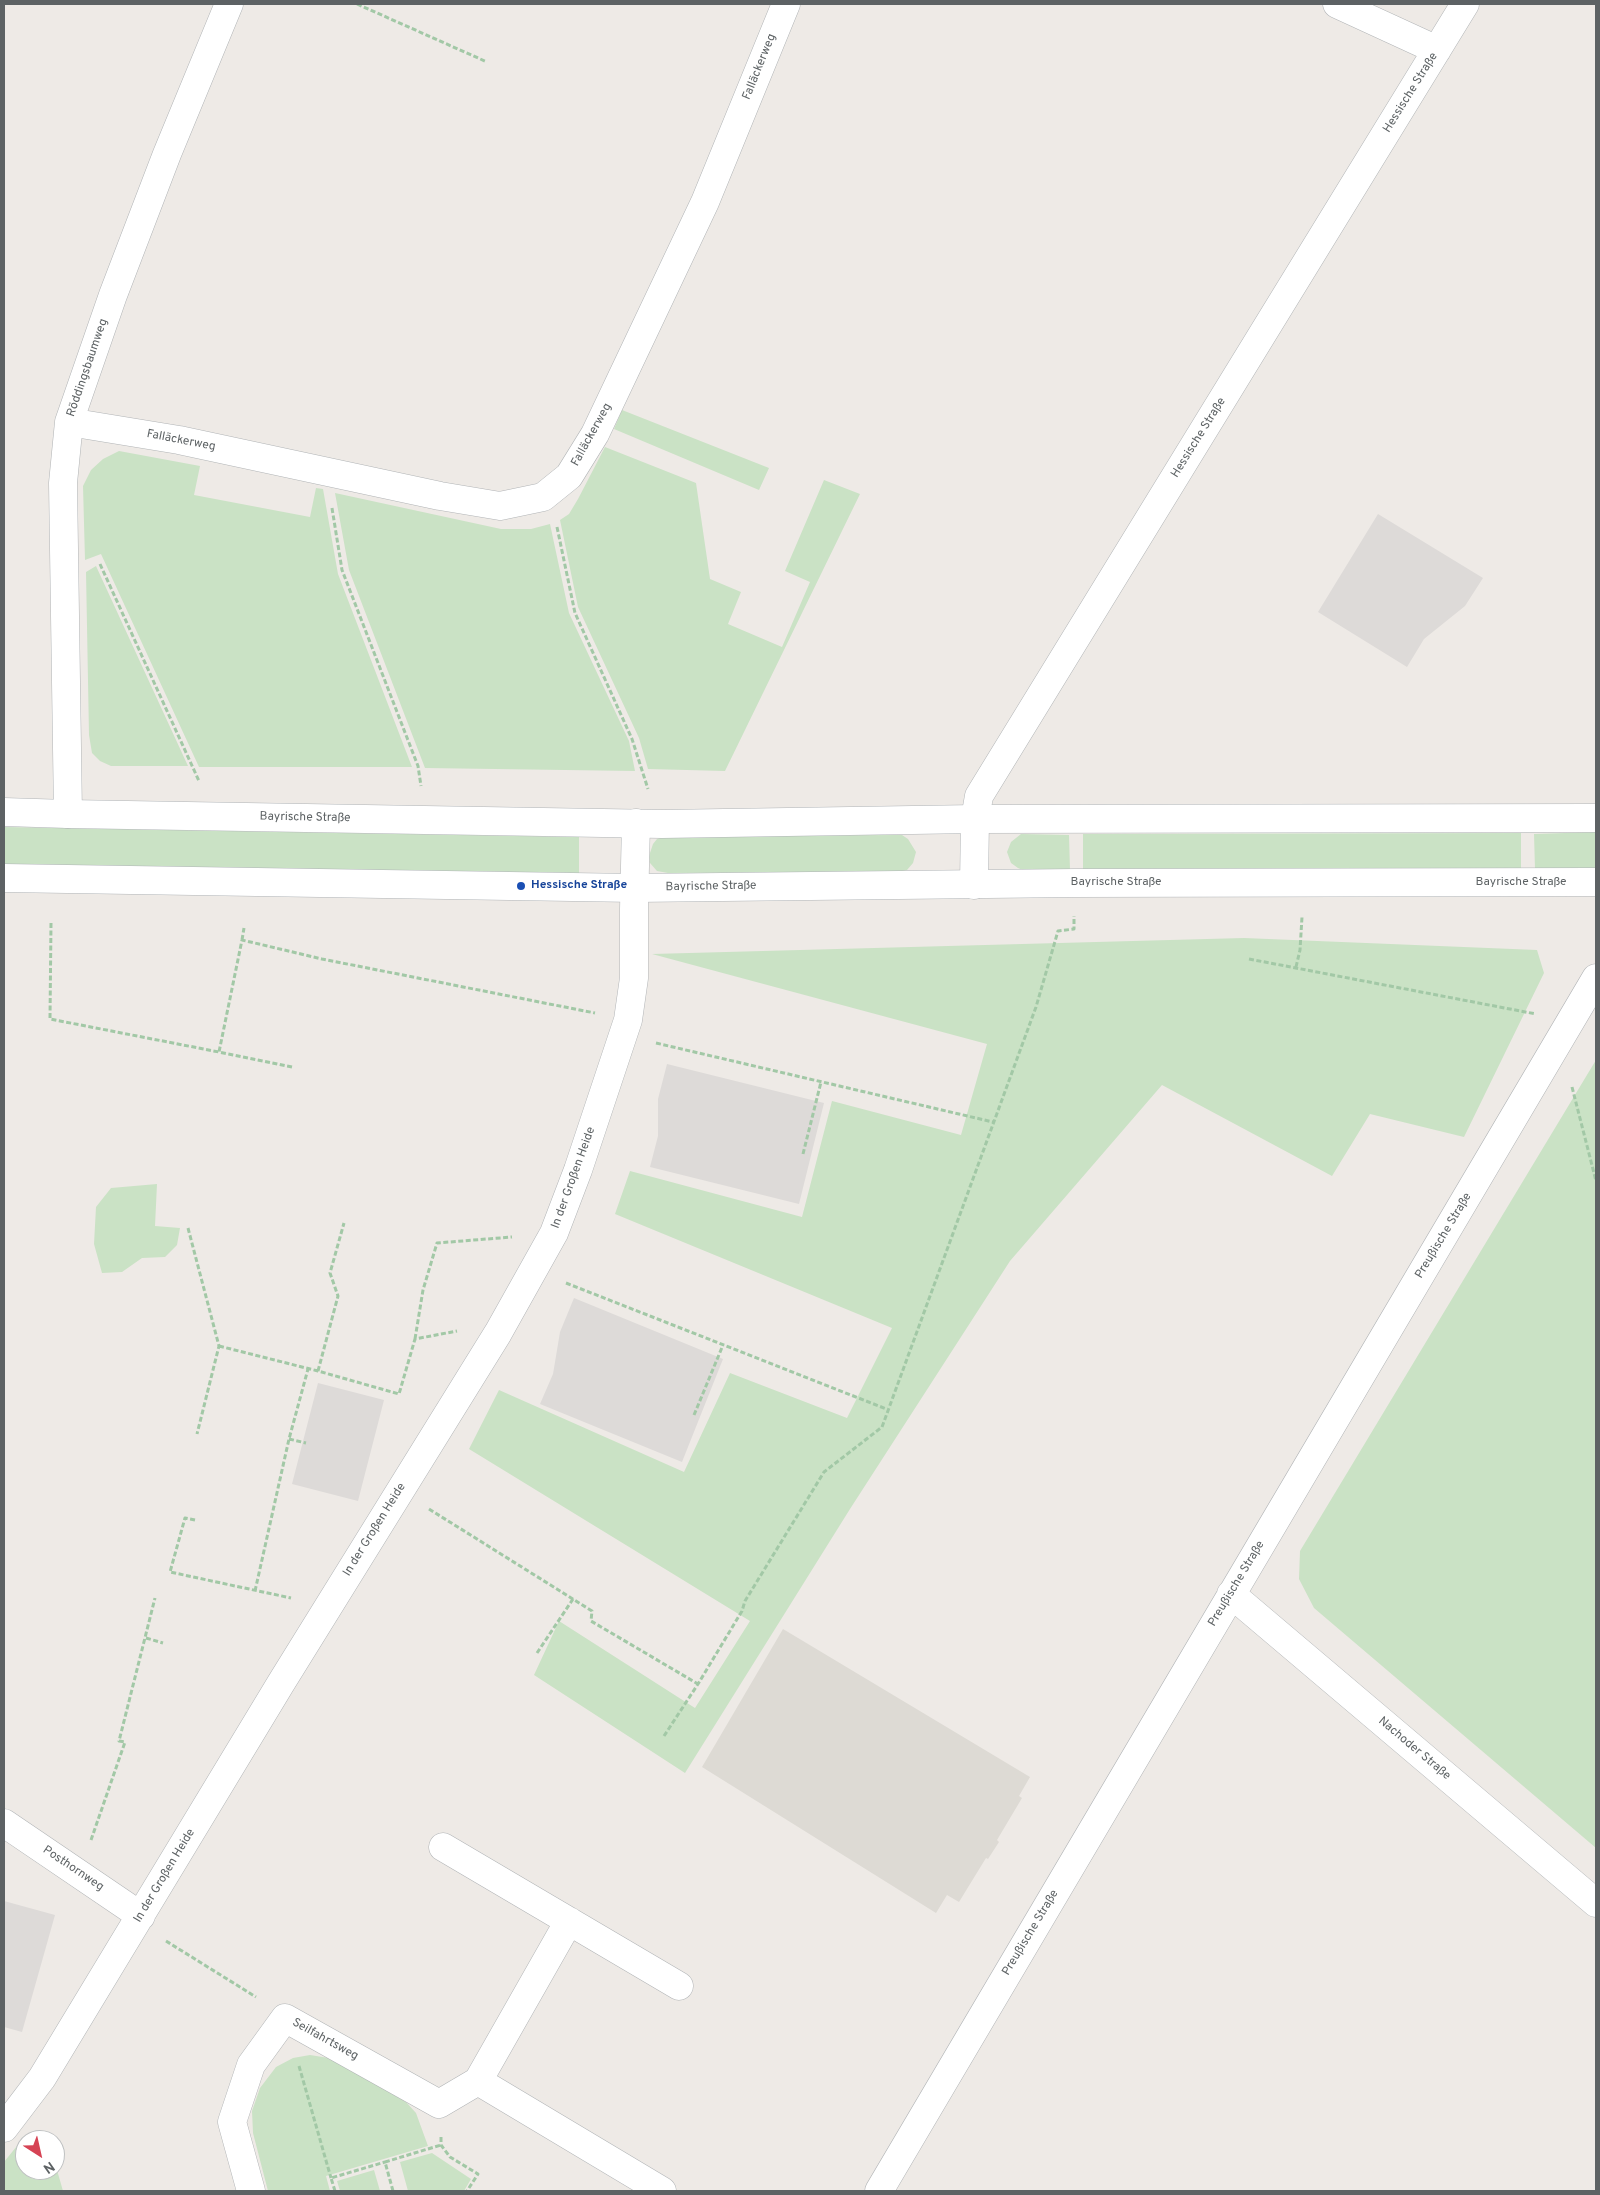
<!DOCTYPE html>
<meta charset="utf-8">
<style>
body{margin:0}
#map{position:relative;width:1600px;height:2195px;overflow:hidden;background:#eeeae6;font-family:Overpass,sans-serif}
canvas{display:block}
.frame{position:absolute;inset:0;border:5px solid #5d6264;pointer-events:none}
.north{position:absolute;left:15px;top:2130px;width:50px;height:50px;box-sizing:border-box;background:#fff;border:1px solid #bec0c1;border-radius:50%;rotate:145deg;font-size:14px;font-weight:700;line-height:20px;text-align:center;color:#5d6264}
.north::after{content:'';display:block;margin:auto;width:18px;height:22px;background:#d64354;clip-path:polygon(50% 0,100% 100%,50% 72%,0 100%)}
</style>
<div id="map">
<canvas width="1600" height="2195"></canvas>
<div class="frame"></div>
<div class="north">N</div>
</div>
<script>
const context = document.querySelector('canvas').getContext('2d');
context.lineJoin = 'round';
function fillPath(path, color) {
  context.fillStyle = color;
  context.fill(path, 'evenodd');
}
function shape(rows) {
  const path = new Path2D();
  for (const r of rows) {
    path.moveTo(r[0], r[1]);
    for (let i = 2; i < r.length; i += 2) path.lineTo(r[i], r[i + 1]);
  }
  return path;
}
function strokePath(path, color, width, dash) {
  context.strokeStyle = color;
  context.lineWidth = width;
  context.lineCap = dash ? 'butt' : 'round';
  context.setLineDash(dash || []);
  context.stroke(path);
}
function drawText(font, color, halo, rows, align = 'center') {
  context.font = font + ' Overpass,sans-serif';
  context.lineWidth = 4;
  context.setLineDash([]);
  context.textBaseline = 'middle';
  context.strokeStyle = halo;
  context.fillStyle = color;
  for (const [text, x, y, turn = 0] of rows) {
    context.save();
    context.translate(x, y);
    context.rotate((+turn || 0) * Math.PI / 180);
    context.textAlign = isNaN(turn) ? turn : align;
    if (halo) context.strokeText(text, 0, 0);
    context.fillText(text, 0, 0);
    context.restore();
  }
}
fillPath(shape([
 [1378,514,1483,578,1465,606,1424,639,1407,667,1318,612],
 [667,1064,824,1103,799,1204,650,1167,658,1136,658,1099],
 [574,1298,723,1359,682,1462,540,1404,553,1374,560,1332],
 [318,1383,384,1400,358,1501,292,1484],
 [4,1901,55,1915,22,2032,4,2027]
]), '#dddad8');
fillPath(shape([
 [783,1629,1030,1777,1019,1796,1022,1798,997,1840,999,1842,988,1859,986,1858,959,1902,947,1895,936,1913,702,1767]
]), '#dddad4');
fillPath(shape([
 [622,410,769,468,759,490,614,429],
 [605,447,696,483,710,579,741,592,728,624,782,647,810,582,785,571,824,480,860,494,725,771,648,769,639,738,578,607,560,520,569,514,578,499],
 [119,451,200,466,194,495,310,517,316,488,323,489,338,574,412,767,199,767,101,554,85,560,83,486,91,470,103,459],
 [335,493,501,529,531,529,550,524,569,613,629,741,635,771,425,768,349,570],
 [96,566,188,766,111,766,100,761,92,753,89,735,86,572],
 [4,827,579,837,579,873,4,865],
 [1596,832,1596,868,1535,869,1534,834],
 [1521,833,1521,870,1083,871,1083,834],
 [1021,834,1069,835,1070,870,1025,871,1018,868,1011,863,1007,852,1011,842],
 [896,835,902,835,908,839,916,852,913,863,907,870,899,872,668,873,657,871,650,863,649,856,653,844,657,839,666,836],
 [1244,938,1537,950,1544,973,1464,1137,1370,1114,1332,1176,1162,1085,1010,1261,850,1509,685,1773,534,1675,559,1621,695,1708,750,1621,469,1449,499,1390,684,1472,730,1373,847,1418,892,1328,615,1214,630,1171,802,1217,832,1101,961,1135,987,1044,652,954],
 [1596,1060,1596,1848,1314,1608,1299,1579,1300,1551],
 [157,1184,155,1226,180,1228,177,1245,165,1257,142,1258,122,1272,102,1273,94,1244,96,1207,111,1188],
 [310,2055,335,2059,406,2102,416,2113,428,2146,326,2176,330,2191,268,2191,253,2133,252,2111,260,2088,276,2067,293,2058],
 [25,2136,33,2140,25,2140,25,2170,55,2170,55,2163,63,2191,4,2191,4,2162],
 [432,2153,471,2179,464,2191,408,2191,400,2162],
 [374,2170,380,2191,340,2191,337,2181]
]), '#cae2c5');
const street = shape([
 [1337,4,1437,50],
 [69,422,179,440,440,496,500,506,543,497,569,476,595,434,705,202,786,4],
 [68,814,63,483,69,422,113,295,167,154,229,4],
 [974,885,975,819,979,796,1465,4],
 [1231,1594,1596,1903],
 [4,1823,141,1916],
 [443,1847,679,1986],
 [478,2081,569,1921],
 [4,2128,42,2078,281,1683,498,1333,554,1233,578,1170,628,1020,634,978,634,909,636,823],
 [251,2191,232,2122,251,2065,285,2018,439,2104,478,2081,662,2191],
 [879,2191,1596,978]
]);
const secondary = shape([
 [4,812,68,814,662,824,975,819,1596,818],
 [4,878,635,888,1075,883,1596,882]
]);
strokePath(street, '#b1b4b6', 29);
strokePath(secondary, '#b0b4b7', 29);
strokePath(shape([
 [357,4,487,62],
 [332,508,342,570,418,766,421,786],
 [557,527,575,613,632,739,648,789],
 [100,564,199,781],
 [51,923,50,1019,219,1052],
 [242,940,244,928],
 [1249,959,1536,1014],
 [1296,967,1300,950,1302,917],
 [656,1043,993,1122],
 [292,1067,219,1052,242,940,322,959,595,1013],
 [1572,1087,1596,1181],
 [803,1154,821,1082],
 [188,1228,219,1346,197,1434],
 [566,1283,889,1410],
 [415,1339,423,1290,437,1243,512,1237],
 [219,1346,318,1371,399,1394,415,1339,457,1331],
 [318,1371,338,1296,330,1273,344,1223],
 [694,1415,723,1345],
 [289,1439,306,1443],
 [429,1509,592,1611,591,1621,698,1684],
 [195,1520,185,1518,170,1572,291,1598],
 [255,1591,289,1439,308,1369],
 [146,1638,163,1643],
 [537,1653,573,1599],
 [664,1736,698,1684,742,1611,745,1601,824,1472,882,1427,1036,1007,1058,931,1074,929,1074,916],
 [91,1840,125,1742,119,1741,155,1598],
 [166,1941,256,1997],
 [299,2066,331,2178],
 [441,2137,441,2145,450,2157,478,2174,467,2191],
 [335,2191,331,2178,385,2162],
 [393,2191,385,2162,441,2145]
]), '#a2c8a6', 3, [5, 2.5]);
strokePath(street, '#fff', 28);
strokePath(secondary, '#fff', 28);
for (const [x, y, r, color] of [
 [521,886,5,"#1a4fb4"]
]) {
  const dot = new Path2D();
  dot.arc(x, y, r, 0, 2 * Math.PI);
  context.fillStyle = color;
  context.fill(dot);
  strokePath(dot, '#fff', 2);
}
drawText('12px', '#5d6264', '#fff', [
 ["Falläckerweg",760,67,-68],
 ["Hessische Straße",1411,93,-58],
 ["Röddingsbaumweg",88,368,-71],
 ["Falläckerweg",592,435,-61],
 ["Hessische Straße",1199,438,-58],
 ["Falläckerweg",181,441,11],
 ["Bayrische Straße",305,818,1],
 ["Bayrische Straße",1116,883],
 ["Bayrische Straße",1521,883],
 ["Bayrische Straße",711,887,-1],
 ["In der Großen Heide",574,1178,-70],
 ["Preußische Straße",1444,1236,-59],
 ["In der Großen Heide",375,1530,-58],
 ["Preußische Straße",1237,1584,-59],
 ["Nachoder Straße",1414,1749,40],
 ["Posthornweg",73,1869,34],
 ["In der Großen Heide",165,1876,-59],
 ["Preußische Straße",1031,1933,-59],
 ["Seilfahrtsweg",325,2040,29]
]);
drawText('bold 12px', '#164399', '#fff', [
 ["Hessische Straße",531,886]
], 'left');
</script>
